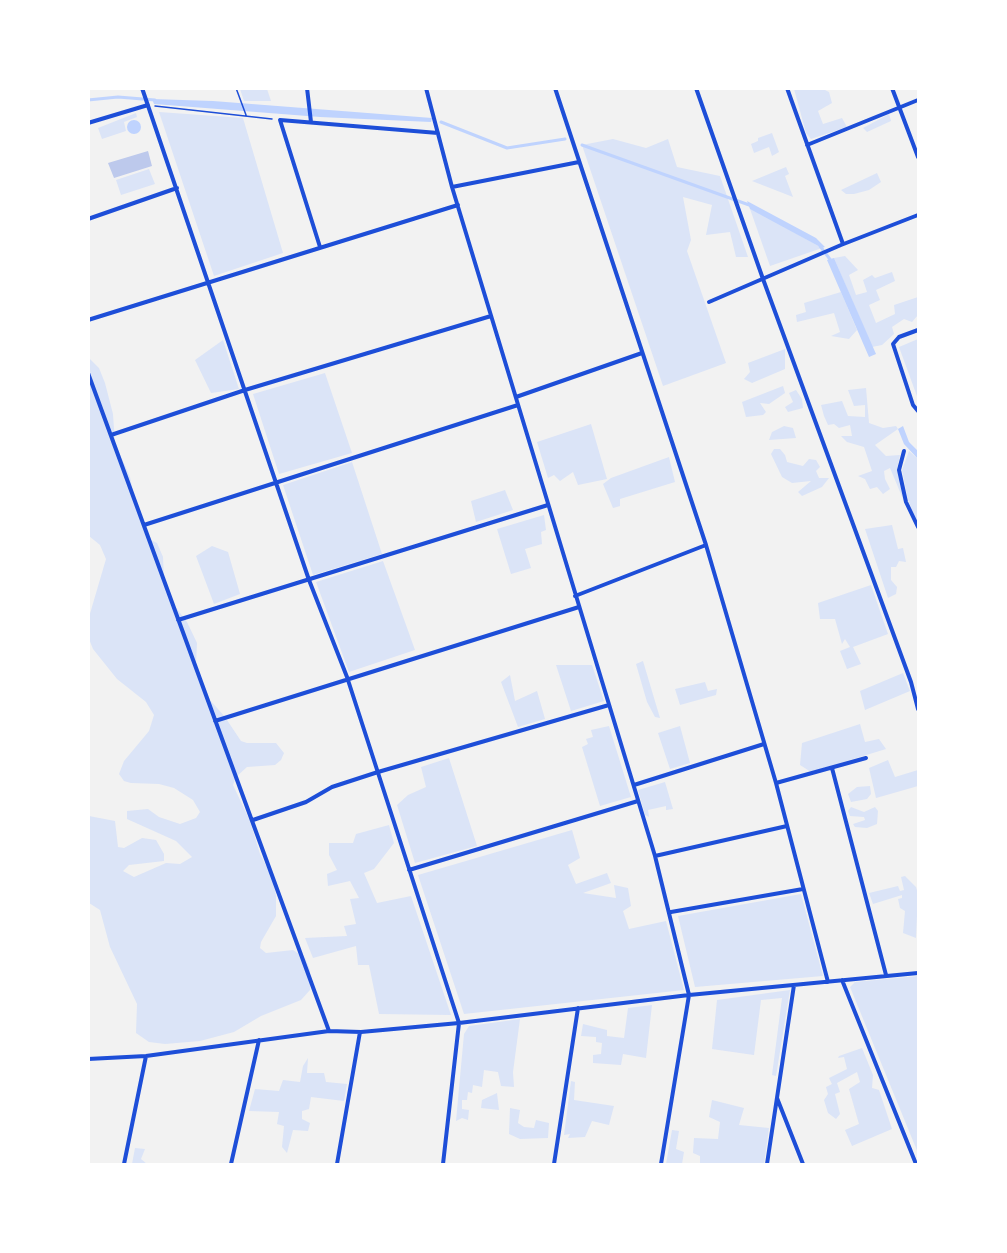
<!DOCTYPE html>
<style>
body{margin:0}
#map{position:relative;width:1007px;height:1253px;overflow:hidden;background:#f2f2f2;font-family:Signika,sans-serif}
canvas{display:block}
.frame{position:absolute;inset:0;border:90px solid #fff;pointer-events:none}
</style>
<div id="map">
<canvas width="1007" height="1253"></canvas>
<div class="frame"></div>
</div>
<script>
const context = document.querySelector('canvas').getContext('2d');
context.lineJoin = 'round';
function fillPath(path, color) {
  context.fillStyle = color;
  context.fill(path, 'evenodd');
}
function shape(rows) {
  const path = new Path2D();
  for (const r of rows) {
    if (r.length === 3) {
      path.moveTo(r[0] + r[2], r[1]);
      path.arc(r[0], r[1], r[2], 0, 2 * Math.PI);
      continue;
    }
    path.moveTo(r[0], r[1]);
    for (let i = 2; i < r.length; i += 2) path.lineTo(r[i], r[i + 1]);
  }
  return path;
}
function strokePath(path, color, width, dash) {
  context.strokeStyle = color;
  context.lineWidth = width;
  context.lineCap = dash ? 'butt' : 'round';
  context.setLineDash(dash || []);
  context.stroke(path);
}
fillPath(shape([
 [240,89,267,89,271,101,244,101],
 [794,89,823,89,829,92,832,103,818,111,823,124,842,118,847,127,811,139,806,133],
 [159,112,243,118,283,253,214,276],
 [136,113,137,117,124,122,126,131,102,139,98,128],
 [889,114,891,121,867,132,863,128],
 [772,133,779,152,772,156,769,147,754,153,751,144,758,141,758,138],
 [613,139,646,148,668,139,677,167,720,176,748,257,736,257,730,232,706,235,712,205,683,197,691,240,687,251,726,363,663,386,582,145],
 [786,167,789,174,785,176,793,197,752,181],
 [149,169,155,184,121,195,116,180],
 [877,173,881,182,869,190,854,194,846,194,841,190],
 [750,209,754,210,822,248,770,266],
 [845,256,858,270,849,275,856,295,867,292,863,280,872,275,875,278,892,272,895,281,876,290,880,300,869,305,876,323,895,314,894,305,918,297,918,315,912,322,904,319,892,327,894,334,882,345,872,347,834,258],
 [841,292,857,330,849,339,831,336,840,332,834,313,797,322,796,315,806,312,804,303],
 [918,339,918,399,899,347],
 [223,340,239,389,211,393,195,360],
 [785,349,785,369,752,383,744,379,750,372,748,363],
 [88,357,99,368,105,383,113,414,115,443,130,477,136,505,151,540,157,543,163,557,164,579,174,605,187,622,197,643,196,664,210,700,225,717,241,741,247,743,276,743,284,753,281,760,275,765,247,767,236,777,233,785,250,821,260,854,272,877,276,895,276,916,261,942,260,948,266,953,293,950,305,958,310,970,310,990,301,1000,261,1016,234,1032,200,1041,165,1044,149,1042,136,1033,137,1004,110,947,100,910,89,903,89,816,115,821,118,847,124,848,142,838,156,840,164,854,164,861,129,865,123,871,134,877,166,863,180,864,192,857,176,841,127,819,127,811,148,809,159,817,180,824,196,818,200,812,193,800,174,788,159,784,131,783,124,781,119,774,124,761,149,731,154,715,146,702,117,679,93,649,89,639,89,617,106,559,100,545,89,536],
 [325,373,352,453,279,474,253,394],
 [783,386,785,393,769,404,760,403,766,412,763,415,746,417,742,402],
 [866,388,869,423,883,428,896,426,898,429,875,445,886,456,900,455,897,469,903,499,890,468,884,471,885,479,890,489,883,494,877,487,870,489,865,479,858,476,872,471,864,447,847,442,841,436,852,436,850,425,839,428,834,424,828,425,824,416,821,405,842,401,848,416,865,417,865,405,854,406,848,390],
 [796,390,802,399,803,408,788,412,785,407,793,402,789,393],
 [591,424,607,479,578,485,573,472,560,481,554,475,548,478,537,442],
 [784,426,793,428,796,438,769,440,772,432],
 [774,449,780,449,785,455,787,462,803,466,809,459,816,460,820,467,816,471,819,478,829,478,822,487,802,496,798,492,811,481,792,483,782,477,771,454],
 [909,451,918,459,918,524,908,500,902,470],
 [669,457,675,482,620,499,620,506,613,508,603,484,611,478],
 [352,462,382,554,313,575,283,485],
 [505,490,513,510,476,522,471,501],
 [544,515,546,530,541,532,542,544,525,549,531,568,511,574,497,529],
 [892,525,898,549,903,548,906,562,899,561,896,567,891,567,891,580,897,587,896,594,888,598,865,529],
 [212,546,228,552,240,594,214,604,196,556],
 [383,561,415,650,349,672,316,582],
 [871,585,888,634,853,647,861,664,847,669,840,651,850,647,845,639,842,644,835,619,820,619,818,603],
 [643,661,660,718,655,717,647,702,636,664],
 [556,665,592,665,604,701,571,711],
 [903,673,910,691,865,710,860,691],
 [510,675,515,701,537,691,545,719,518,727,501,682],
 [705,682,708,691,717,689,716,695,680,705,675,689],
 [860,724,865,742,879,739,886,749,811,772,800,765,802,743],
 [609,726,631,797,600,806,582,747,588,744,586,739,593,737,591,730],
 [680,726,690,763,670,769,658,733],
 [449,758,477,846,415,863,397,805,408,795,426,787,421,767],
 [888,760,895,777,918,770,918,786,876,798,869,768],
 [665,782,673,809,666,810,666,806,648,810,649,817,645,815,638,790],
 [870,786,871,794,867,799,851,802,848,794,857,787],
 [851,807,864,812,875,807,878,811,877,824,867,828,855,827,853,824,865,820,864,817,850,816,848,811],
 [389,825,394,843,374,869,364,873,377,903,411,896,451,1015,379,1014,369,965,358,965,356,946,313,958,305,938,347,936,344,926,356,924,350,899,359,898,350,881,328,886,327,874,337,870,329,855,329,843,353,843,356,834],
 [572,830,580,858,568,865,576,884,607,873,611,883,583,893,616,898,614,885,628,888,631,906,623,911,629,929,666,921,684,990,464,1014,418,875],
 [905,876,916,887,918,894,916,938,903,933,905,911,900,908,898,899,902,898,902,895,873,904,869,893,898,886,900,891,904,890,901,877],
 [801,894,823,976,695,987,678,916],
 [918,976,918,1153,850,987,855,982],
 [790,990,776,1076,772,1075,782,998,761,1000,754,1055,712,1049,717,1000],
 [652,1005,646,1058,623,1054,621,1065,593,1063,593,1055,601,1054,602,1043,596,1042,596,1037,581,1036,583,1024,607,1030,607,1036,624,1038,628,1008],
 [520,1019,513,1072,514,1087,501,1086,498,1072,484,1070,482,1087,473,1085,472,1093,468,1092,467,1100,462,1100,462,1109,469,1110,468,1120,462,1118,456,1121,464,1034,469,1026],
 [862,1048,873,1075,872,1088,879,1090,892,1129,852,1146,845,1130,859,1124,849,1089,860,1082,857,1072,837,1083,840,1092,835,1094,840,1114,836,1119,828,1113,824,1100,828,1094,826,1087,832,1084,829,1078,847,1069,844,1057,838,1058,839,1056],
 [308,1058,307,1073,324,1073,326,1082,347,1084,344,1101,311,1097,309,1109,302,1111,302,1119,310,1123,308,1131,293,1130,287,1153,282,1147,284,1126,277,1124,279,1112,249,1111,255,1089,279,1091,283,1080,300,1082,303,1066],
 [571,1081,575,1082,574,1100,614,1106,609,1125,592,1121,585,1137,568,1138,570,1134,564,1135],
 [497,1093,499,1110,481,1108,482,1100],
 [712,1100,744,1108,739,1125,769,1128,764,1164,700,1164,700,1156,693,1153,694,1138,718,1139,720,1122,709,1117],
 [510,1108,520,1110,518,1123,524,1127,534,1128,536,1120,549,1123,548,1138,520,1139,509,1134],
 [672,1130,679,1131,676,1149,684,1152,682,1164,666,1164],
 [135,1148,145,1149,141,1159,147,1164,132,1164]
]), '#dbe4f7');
fillPath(shape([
 [152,99,213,101,432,118,431,122,320,117,154,104],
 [134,127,7],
 [747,201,816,238,825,247,822,248,750,209],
 [834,258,876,354,869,357,827,260],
 [903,426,909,442,918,451,918,459,904,444,898,429]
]), '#bfd3fe');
strokePath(shape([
 [88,100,118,97,155,100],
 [441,122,507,148,565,139],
 [582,145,752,206],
 [820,246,832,262]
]), '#bfd3fe', 3);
fillPath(shape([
 [148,151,152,166,114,178,108,163]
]), '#bdc9ec');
strokePath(shape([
 [236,88,246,115],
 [155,106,272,119]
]), '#1d4ed8', 1.5);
strokePath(shape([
 [142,88,309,580,347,677,459,1023,443,1164],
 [307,88,311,122],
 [426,88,452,187,655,856,689,995,661,1164],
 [555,88,706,545,776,783,828,982],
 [696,88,763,279,911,682,918,709],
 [787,88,843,244],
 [892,88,918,157],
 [88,123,148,105],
 [807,145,918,100],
 [452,187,579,162],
 [88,219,177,188],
 [320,247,280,120,438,133],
 [709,302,841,245,918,215],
 [88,320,458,205],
 [918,330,899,337,893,344,913,405,918,411],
 [88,373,329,1031],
 [516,397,642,353],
 [111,435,245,390,491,316],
 [904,451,899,470,906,502,918,527],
 [144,525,518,405],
 [575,596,706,545],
 [178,620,548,505],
 [215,721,579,607],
 [832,768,886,975],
 [776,783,866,758],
 [634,785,764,744],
 [253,820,306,802,332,787,378,772,609,705],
 [655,856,787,826],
 [409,870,638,801],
 [671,912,803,889],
 [842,980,916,1164],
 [88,1059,146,1056,329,1031,361,1032,459,1023,689,995,918,973],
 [777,1098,803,1164],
 [124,1164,146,1056],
 [231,1164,259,1040],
 [337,1164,360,1032],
 [554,1164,578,1008],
 [767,1164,794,985]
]), '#1d4ed8', 4);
</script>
